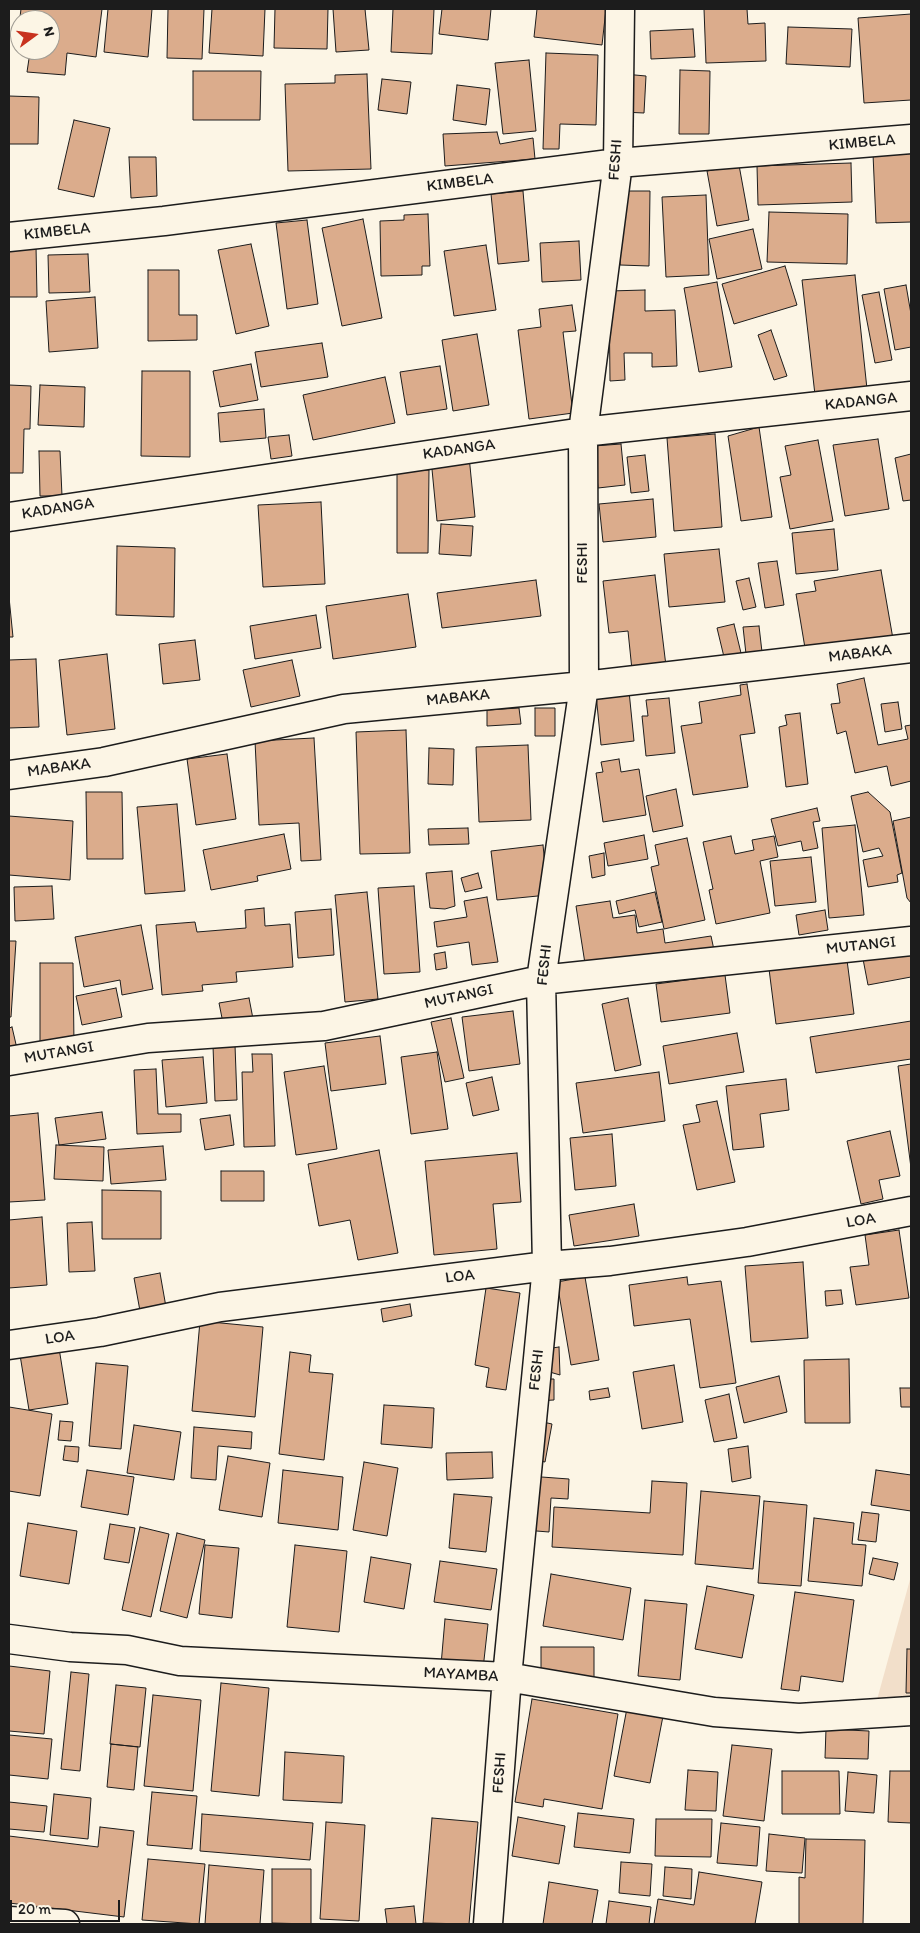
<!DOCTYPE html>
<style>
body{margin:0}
#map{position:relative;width:920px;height:1933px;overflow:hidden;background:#fcf5e5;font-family:Itim,sans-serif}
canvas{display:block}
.frame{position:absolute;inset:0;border:10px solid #1c1c1c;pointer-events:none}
.north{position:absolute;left:10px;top:10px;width:50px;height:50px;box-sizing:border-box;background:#fcf5e5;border:1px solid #a29e95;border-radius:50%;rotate:76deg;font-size:14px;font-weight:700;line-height:20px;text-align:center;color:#1c1c1c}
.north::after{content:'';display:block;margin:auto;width:18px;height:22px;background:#c8321e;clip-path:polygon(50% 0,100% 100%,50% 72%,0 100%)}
.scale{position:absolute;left:10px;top:1900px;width:110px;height:22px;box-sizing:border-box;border:2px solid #1c1c1c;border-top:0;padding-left:6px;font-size:15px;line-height:18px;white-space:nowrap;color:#1c1c1c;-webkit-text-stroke:4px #fcf5e5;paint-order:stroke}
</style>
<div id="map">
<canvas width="920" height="1933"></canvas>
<div class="frame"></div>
<div class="north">N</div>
<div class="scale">20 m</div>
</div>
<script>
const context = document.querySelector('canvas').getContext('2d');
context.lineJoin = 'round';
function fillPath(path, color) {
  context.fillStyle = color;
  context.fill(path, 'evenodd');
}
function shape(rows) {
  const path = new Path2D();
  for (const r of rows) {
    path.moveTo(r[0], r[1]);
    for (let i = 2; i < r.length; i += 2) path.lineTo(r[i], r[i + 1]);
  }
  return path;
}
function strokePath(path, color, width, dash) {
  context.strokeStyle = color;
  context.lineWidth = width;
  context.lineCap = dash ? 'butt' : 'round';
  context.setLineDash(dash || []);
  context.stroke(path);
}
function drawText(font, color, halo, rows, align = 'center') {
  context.font = font + ' Itim,sans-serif';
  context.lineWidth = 5;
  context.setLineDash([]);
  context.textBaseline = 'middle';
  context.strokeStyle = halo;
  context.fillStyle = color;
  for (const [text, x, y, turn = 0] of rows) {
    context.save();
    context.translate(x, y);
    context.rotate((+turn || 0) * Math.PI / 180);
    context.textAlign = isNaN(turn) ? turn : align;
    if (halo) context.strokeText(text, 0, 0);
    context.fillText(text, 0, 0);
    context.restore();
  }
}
fillPath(shape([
 [911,1576,911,1708,875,1707]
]), '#f2dfca');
const building = shape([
 [21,9,102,9,96,57,67,53,65,75,27,72,30,52,16,50,21,9],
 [20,20,50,20,50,50,20,50,20,20],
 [108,9,152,9,148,57,104,52,108,9],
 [168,9,204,9,202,59,167,58,168,9],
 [212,9,265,9,263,56,209,53,212,9],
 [275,9,328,9,327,49,274,48,275,9],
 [333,9,365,9,369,50,336,52,333,9],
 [393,9,434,9,432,54,391,52,393,9],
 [442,9,491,9,488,40,439,34,442,9],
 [537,9,606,9,602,45,534,37,537,9],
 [704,9,747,9,748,24,765,23,766,61,706,63,704,9],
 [911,14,911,100,864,103,858,18,911,14],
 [788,27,852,29,850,67,786,64,788,27],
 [693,29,695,57,651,59,650,31,693,29],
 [546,53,598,55,596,125,560,124,559,149,543,149,546,53],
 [529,60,536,131,503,134,495,63,529,60],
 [680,70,710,71,709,134,679,134,680,70],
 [193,71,261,71,260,120,193,120,193,71],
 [367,74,371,169,288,171,285,84,335,83,335,75,367,74],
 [624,74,646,76,644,113,622,112,624,74],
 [382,79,411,82,407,114,378,110,382,79],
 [457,85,490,89,486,125,453,120,457,85],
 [9,96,39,97,38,144,9,144,9,96],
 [74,120,110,128,94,197,58,189,74,120],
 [497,132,500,144,533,138,535,159,445,166,443,134,497,132],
 [911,153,911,222,876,223,873,154,911,153],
 [129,157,156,157,157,196,131,198,129,157],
 [851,163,852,202,758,205,757,166,851,163],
 [739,165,749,220,717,226,707,171,739,165],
 [523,191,529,261,498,264,491,194,523,191],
 [622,191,650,191,649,266,620,265,622,191],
 [706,195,709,275,666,277,662,197,706,195],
 [769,212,848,214,847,264,767,262,769,212],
 [428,214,430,266,422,266,422,275,381,276,380,221,404,220,404,215,428,214],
 [363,219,382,318,342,326,322,228,363,219],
 [307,220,318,304,287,309,276,223,307,220],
 [753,229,762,269,717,279,709,239,753,229],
 [579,241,581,280,542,282,540,243,579,241],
 [251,244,269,326,236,334,218,250,251,244],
 [486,245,496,310,454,316,444,251,486,245],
 [9,246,36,246,37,297,9,297,9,246],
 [88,254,90,292,49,293,48,255,88,254],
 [785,266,797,305,734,324,722,284,785,266],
 [148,270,179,270,179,315,197,315,197,340,148,341,148,270],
 [855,275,867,389,815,395,802,280,855,275],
 [717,282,732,367,699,372,684,288,717,282],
 [906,285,911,314,911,347,895,350,884,289,906,285],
 [645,290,645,311,675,310,677,366,652,367,652,353,624,353,625,380,610,381,609,291,645,290],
 [879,292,892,360,875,363,862,295,879,292],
 [95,297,98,348,49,352,46,301,95,297],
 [572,305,576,331,563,332,573,413,529,419,518,330,541,327,539,309,572,305],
 [771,330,787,376,774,380,758,335,771,330],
 [477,334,489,405,453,411,442,340,477,334],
 [322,343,328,377,261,387,255,352,322,343],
 [251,364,258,400,220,407,213,371,251,364],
 [440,366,447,409,407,415,400,372,440,366],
 [142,371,190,371,190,457,141,456,142,371],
 [385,377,395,423,313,440,303,395,385,377],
 [9,385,31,386,30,429,24,429,23,473,9,473,9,385],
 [40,385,85,387,84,427,38,425,40,385],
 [264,409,266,438,220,442,218,413,264,409],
 [759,427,772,517,741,521,728,436,759,427],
 [715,434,722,527,674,531,667,438,715,434],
 [289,435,292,456,271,459,268,437,289,435],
 [878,439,889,509,845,516,833,445,878,439],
 [818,440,833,521,790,529,780,477,791,475,785,446,818,440],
 [621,444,625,485,598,488,594,446,621,444],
 [39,451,60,451,62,496,40,496,39,451],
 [911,454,911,500,903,501,895,458,911,454],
 [645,455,649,491,631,493,627,457,645,455],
 [469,456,475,517,437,521,431,459,469,456],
 [397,470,429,470,428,553,397,553,397,470],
 [653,499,656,537,603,542,599,504,653,499],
 [321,502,325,584,263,587,258,505,321,502],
 [441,524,473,526,471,556,439,554,441,524],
 [834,529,838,570,796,574,792,533,834,529],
 [117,546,175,548,174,617,116,615,117,546],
 [719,549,725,602,669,607,664,554,719,549],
 [777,561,784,605,765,608,758,563,777,561],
 [881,570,893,639,806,654,796,594,816,591,814,581,881,570],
 [655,575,666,666,632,670,628,631,609,633,603,581,655,575],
 [749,578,756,607,743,610,736,581,749,578],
 [536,580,541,616,442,628,437,593,536,580],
 [408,594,416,647,333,659,326,606,408,594],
 [9,597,13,637,9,637,9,597],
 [316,615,321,648,255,659,250,626,316,615],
 [734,624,741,653,724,657,717,628,734,624],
 [759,626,762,652,746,654,743,627,759,626],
 [195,640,200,680,163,684,159,644,195,640],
 [107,654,115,729,67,735,59,660,107,654],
 [36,659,39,727,9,728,9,660,36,659],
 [292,660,300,696,251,707,243,670,292,660],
 [864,678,878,745,908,739,905,726,911,725,911,781,891,786,887,766,855,773,846,731,837,734,831,704,840,703,837,684,864,678],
 [747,684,755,733,740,735,748,787,693,795,681,726,702,723,699,702,741,695,740,685,747,684],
 [629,691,634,741,601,745,596,694,629,691],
 [669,698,675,753,646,756,642,716,648,716,646,700,669,698],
 [898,702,902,729,885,732,881,704,898,702],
 [519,708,521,724,487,726,487,710,519,708],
 [535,708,555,708,555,736,535,736,535,708],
 [800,713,808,784,786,787,779,727,787,725,785,715,800,713],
 [406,730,410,853,360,854,356,732,406,730],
 [314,738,321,860,301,861,299,823,259,825,255,741,314,738],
 [528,745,531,820,479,822,476,747,528,745],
 [429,748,454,749,453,785,428,784,429,748],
 [227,754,236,819,196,825,187,759,227,754],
 [619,759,621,772,639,769,646,815,603,822,596,773,603,772,601,762,619,759],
 [676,789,683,826,653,832,646,796,676,789],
 [86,792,122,792,123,859,87,859,86,792],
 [868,792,890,812,902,873,897,875,898,882,868,887,863,860,883,856,879,848,863,852,851,796,868,792],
 [177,804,185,891,145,894,137,807,177,804],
 [817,808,820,821,813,822,818,848,803,851,801,841,778,846,771,819,817,808],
 [9,816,73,821,70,880,9,875,9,816],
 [911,817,911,903,907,898,893,821,911,817],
 [855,825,864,915,829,918,822,828,855,825],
 [468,828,469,844,429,845,428,829,468,828],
 [284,834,291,869,257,876,258,881,211,890,203,850,284,834],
 [644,835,648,859,608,866,604,843,644,835],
 [731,836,735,854,754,850,752,840,774,836,778,857,760,861,770,913,716,924,709,890,713,889,703,842,731,836],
 [687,838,705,920,664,929,651,867,659,865,655,845,687,838],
 [543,845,548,895,497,900,491,851,543,845],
 [604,853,605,875,592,878,589,856,604,853],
 [811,857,816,902,775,906,770,861,811,857],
 [452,871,455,906,445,909,430,908,426,873,452,871],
 [478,873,482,888,465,892,461,878,478,873],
 [52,886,54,919,15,921,14,887,52,886],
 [414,886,420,972,384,974,378,888,414,886],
 [367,892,378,999,345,1002,335,895,367,892],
 [655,892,662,922,639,927,635,910,619,914,616,901,655,892],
 [487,897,498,962,472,965,469,942,437,947,434,922,467,917,464,901,487,897],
 [610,901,613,918,635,915,637,933,663,929,665,943,711,936,714,950,586,970,576,906,610,901],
 [264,908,265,926,290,924,293,967,236,972,237,982,202,985,203,991,162,995,156,925,195,922,197,932,246,928,245,910,264,908],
 [331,909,334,955,298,958,295,912,331,909],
 [825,910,828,930,799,935,796,915,825,910],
 [141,925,153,989,122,995,120,980,84,987,75,937,141,925],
 [9,941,16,941,11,1017,9,1017,9,941],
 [911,950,911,977,868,985,863,959,911,950],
 [445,952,447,968,436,970,434,954,445,952],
 [847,960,854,1014,776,1024,769,969,847,960],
 [40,963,73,963,74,1045,40,1044,40,963],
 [725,975,730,1013,661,1022,656,984,725,975],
 [116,988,122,1017,82,1025,76,996,116,988],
 [249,998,254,1024,224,1028,219,1003,249,998],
 [628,998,641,1065,615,1071,602,1004,628,998],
 [513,1011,520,1064,469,1071,462,1017,513,1011],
 [451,1018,464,1078,445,1082,431,1022,451,1018],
 [911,1021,911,1059,816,1073,810,1037,911,1021],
 [12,1027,18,1053,9,1055,9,1028,12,1027],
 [737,1033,744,1072,669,1084,663,1046,737,1033],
 [380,1036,386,1084,331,1091,325,1043,380,1036],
 [235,1045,237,1100,215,1101,213,1046,235,1045],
 [437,1052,448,1129,411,1134,401,1057,437,1052],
 [252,1054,272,1054,275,1146,244,1147,242,1072,253,1072,252,1054],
 [203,1057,207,1103,166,1107,162,1060,203,1057],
 [911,1064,911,1168,898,1066,911,1064],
 [324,1066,337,1149,296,1155,284,1072,324,1066],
 [156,1069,158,1114,181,1114,181,1132,137,1134,134,1070,156,1069],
 [659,1072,665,1121,583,1133,576,1083,659,1072],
 [492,1077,499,1110,473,1116,466,1083,492,1077],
 [786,1079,789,1110,760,1114,764,1147,733,1150,726,1086,786,1079],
 [717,1101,735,1182,697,1190,683,1125,700,1122,696,1105,717,1101],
 [102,1112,106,1139,59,1145,55,1118,102,1112],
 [38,1113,45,1200,9,1202,9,1116,38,1113],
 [230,1115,234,1145,205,1150,200,1119,230,1115],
 [890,1131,900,1176,879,1180,883,1199,861,1204,847,1141,890,1131],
 [612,1134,616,1186,575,1190,570,1138,612,1134],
 [56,1145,104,1147,103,1181,54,1179,56,1145],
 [163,1146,166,1180,111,1184,108,1150,163,1146],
 [379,1150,398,1253,358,1260,350,1220,319,1226,308,1164,379,1150],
 [517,1153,521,1202,493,1204,497,1249,434,1255,425,1161,517,1153],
 [221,1171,264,1171,264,1201,221,1201,221,1171],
 [102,1190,161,1191,161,1239,102,1239,102,1190],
 [634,1204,639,1236,574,1246,569,1215,634,1204],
 [42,1217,47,1285,9,1288,9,1220,42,1217],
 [92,1222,95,1271,69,1272,67,1223,92,1222],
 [899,1230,909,1298,856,1305,850,1267,869,1265,865,1235,899,1230],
 [803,1262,808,1338,751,1342,745,1266,803,1262],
 [160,1273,166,1307,140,1311,134,1278,160,1273],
 [585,1277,599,1360,571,1365,557,1282,585,1277],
 [687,1277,688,1285,721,1281,736,1383,700,1388,690,1319,634,1326,629,1285,687,1277],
 [486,1288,520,1293,506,1390,486,1387,489,1368,475,1365,486,1288],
 [841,1290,843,1304,826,1306,825,1291,841,1290],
 [410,1304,412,1316,383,1322,381,1309,410,1304],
 [200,1321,263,1327,255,1417,192,1411,200,1321],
 [559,1347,560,1375,536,1368,538,1350,559,1347],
 [59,1348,68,1404,29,1410,20,1355,59,1348],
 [290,1352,311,1355,309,1372,333,1374,324,1460,279,1454,290,1352],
 [849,1359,850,1423,805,1423,804,1360,849,1359],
 [96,1363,128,1366,121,1449,89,1446,96,1363],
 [674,1365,683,1422,642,1429,633,1372,674,1365],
 [779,1376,787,1412,744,1423,736,1387,779,1376],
 [534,1379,554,1379,554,1400,535,1401,534,1379],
 [608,1388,610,1397,590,1400,589,1391,608,1388],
 [900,1388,911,1388,911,1407,901,1407,900,1388],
 [729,1394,737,1438,714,1442,705,1400,729,1394],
 [384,1405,434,1408,432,1448,381,1444,384,1405],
 [9,1407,52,1414,40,1496,9,1491,9,1407],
 [534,1420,552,1424,545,1462,526,1458,534,1420],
 [60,1421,73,1422,71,1441,58,1440,60,1421],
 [134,1425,181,1432,174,1480,127,1473,134,1425],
 [194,1427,252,1432,251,1449,218,1446,216,1480,191,1478,194,1427],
 [65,1446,79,1447,78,1462,63,1460,65,1446],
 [748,1446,751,1478,732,1482,728,1449,748,1446],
 [492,1452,493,1478,447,1480,446,1453,492,1452],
 [228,1456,270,1463,262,1517,219,1510,228,1456],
 [364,1462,398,1468,387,1536,353,1530,364,1462],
 [87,1470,134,1477,128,1515,81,1507,87,1470],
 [283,1470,343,1477,338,1530,278,1523,283,1470],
 [876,1470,911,1475,911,1511,871,1505,876,1470],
 [528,1476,569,1479,568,1499,551,1498,549,1532,524,1530,528,1476],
 [652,1481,687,1483,683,1555,552,1547,554,1507,650,1513,652,1481],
 [701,1491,760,1496,753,1569,695,1564,701,1491],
 [454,1494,492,1497,486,1552,449,1548,454,1494],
 [764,1501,807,1505,801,1586,758,1583,764,1501],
 [862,1512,879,1514,876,1542,858,1540,862,1512],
 [814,1518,854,1523,852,1544,866,1545,862,1586,808,1581,814,1518],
 [28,1523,77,1531,69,1584,20,1576,28,1523],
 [110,1524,135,1528,129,1563,104,1559,110,1524],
 [140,1527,169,1534,151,1617,122,1610,140,1527],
 [177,1533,205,1540,187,1618,160,1611,177,1533],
 [205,1545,239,1548,232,1618,199,1614,205,1545],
 [295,1545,347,1551,339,1632,287,1627,295,1545],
 [371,1557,411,1564,404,1609,364,1602,371,1557],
 [873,1558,898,1563,894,1580,869,1574,873,1558],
 [440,1561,497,1569,491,1610,434,1602,440,1561],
 [551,1574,631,1588,623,1640,543,1626,551,1574],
 [707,1586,754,1595,742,1658,695,1649,707,1586],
 [795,1592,854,1600,843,1682,801,1676,799,1691,781,1689,795,1592],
 [645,1600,687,1604,680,1680,638,1676,645,1600],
 [445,1619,488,1624,483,1669,441,1665,445,1619],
 [541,1647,594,1647,594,1685,541,1683,541,1647],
 [907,1649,911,1649,911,1693,906,1693,907,1649],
 [9,1666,50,1671,44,1734,9,1731,9,1666],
 [71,1672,89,1674,80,1771,61,1769,71,1672],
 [221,1683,269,1688,259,1796,211,1791,221,1683],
 [116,1685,146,1688,140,1747,110,1744,116,1685],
 [153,1695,201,1700,193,1791,144,1786,153,1695],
 [532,1699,618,1714,602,1809,544,1799,543,1807,515,1802,532,1699],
 [628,1703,664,1711,650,1783,614,1776,628,1703],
 [826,1729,869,1731,868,1759,825,1758,826,1729],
 [9,1735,52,1739,48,1779,9,1775,9,1735],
 [111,1744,138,1747,134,1790,107,1787,111,1744],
 [732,1745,772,1749,764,1821,723,1816,732,1745],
 [285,1752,344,1756,342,1803,283,1800,285,1752],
 [688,1770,718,1772,716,1811,685,1810,688,1770],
 [782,1771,839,1771,840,1814,782,1814,782,1771],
 [890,1771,911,1771,911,1823,888,1822,890,1771],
 [848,1772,877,1775,874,1813,845,1811,848,1772],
 [152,1792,197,1796,192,1849,147,1845,152,1792],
 [54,1794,91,1798,88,1839,50,1835,54,1794],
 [9,1802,47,1806,44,1832,9,1829,9,1802],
 [578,1813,634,1819,630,1853,574,1847,578,1813],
 [202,1814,313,1823,310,1860,200,1851,202,1814],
 [518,1817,565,1826,559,1864,512,1856,518,1817],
 [432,1818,478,1822,469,1924,423,1923,432,1818],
 [656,1819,712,1819,711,1857,655,1856,656,1819],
 [326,1822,365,1825,359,1921,320,1919,326,1822],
 [721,1823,760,1827,757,1866,717,1863,721,1823],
 [100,1827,134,1831,124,1917,9,1903,9,1836,98,1847,100,1827],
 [769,1834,805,1838,802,1873,766,1871,769,1834],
 [806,1839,865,1840,863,1924,799,1924,799,1877,805,1878,806,1839],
 [148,1859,205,1864,199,1924,142,1920,148,1859],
 [621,1862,652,1864,650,1896,619,1893,621,1862],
 [209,1865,264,1870,260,1924,205,1924,209,1865],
 [665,1867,692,1869,691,1899,663,1896,665,1867],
 [272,1869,311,1869,311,1924,272,1923,272,1869],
 [699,1872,762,1882,755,1924,654,1924,658,1899,694,1905,699,1872],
 [549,1882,598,1890,592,1924,543,1924,549,1882],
 [609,1901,651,1907,649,1924,606,1924,609,1901],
 [414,1906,416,1924,387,1924,385,1909,414,1906]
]);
fillPath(building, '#dbac8c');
strokePath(building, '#1c1c1c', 1);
const street = shape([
 [9,237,164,221,618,163,911,139],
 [9,517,583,432,911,396],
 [9,775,104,762,344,709,584,686,911,648],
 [9,1061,148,1038,324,1026,541,980,911,941],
 [9,1345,100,1332,220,1307,547,1266,610,1261,747,1242,911,1211],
 [9,1639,70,1647,127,1650,180,1661,507,1677,714,1712,799,1718,911,1711],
 [9,1921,65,1924],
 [488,1924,507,1677,547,1266,541,980,584,686,583,432,618,163,620,9]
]);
strokePath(street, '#1c1c1c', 31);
strokePath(street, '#fcf5e5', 28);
drawText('16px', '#1c1c1c', '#fcf5e5', [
 ["KIMBELA",862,143,-5],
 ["FESHI",616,160,-86],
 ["KIMBELA",460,183,-7],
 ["KIMBELA",57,232,-6],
 ["KADANGA",861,402,-6],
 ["KADANGA",459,450,-8],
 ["KADANGA",58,509,-9],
 ["FESHI",583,563,-90],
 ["MABAKA",860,654,-7],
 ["MABAKA",458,698,-6],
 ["MABAKA",59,768,-8],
 ["MUTANGI",861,946,-6],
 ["FESHI",545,965,-84],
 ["MUTANGI",459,997,-12],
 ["MUTANGI",59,1053,-10],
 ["LOA",861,1221,-10],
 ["LOA",460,1277,-7],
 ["LOA",60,1338,-8],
 ["FESHI",537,1370,-84],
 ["MAYAMBA",461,1675,3],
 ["FESHI",500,1773,-86]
]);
</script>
